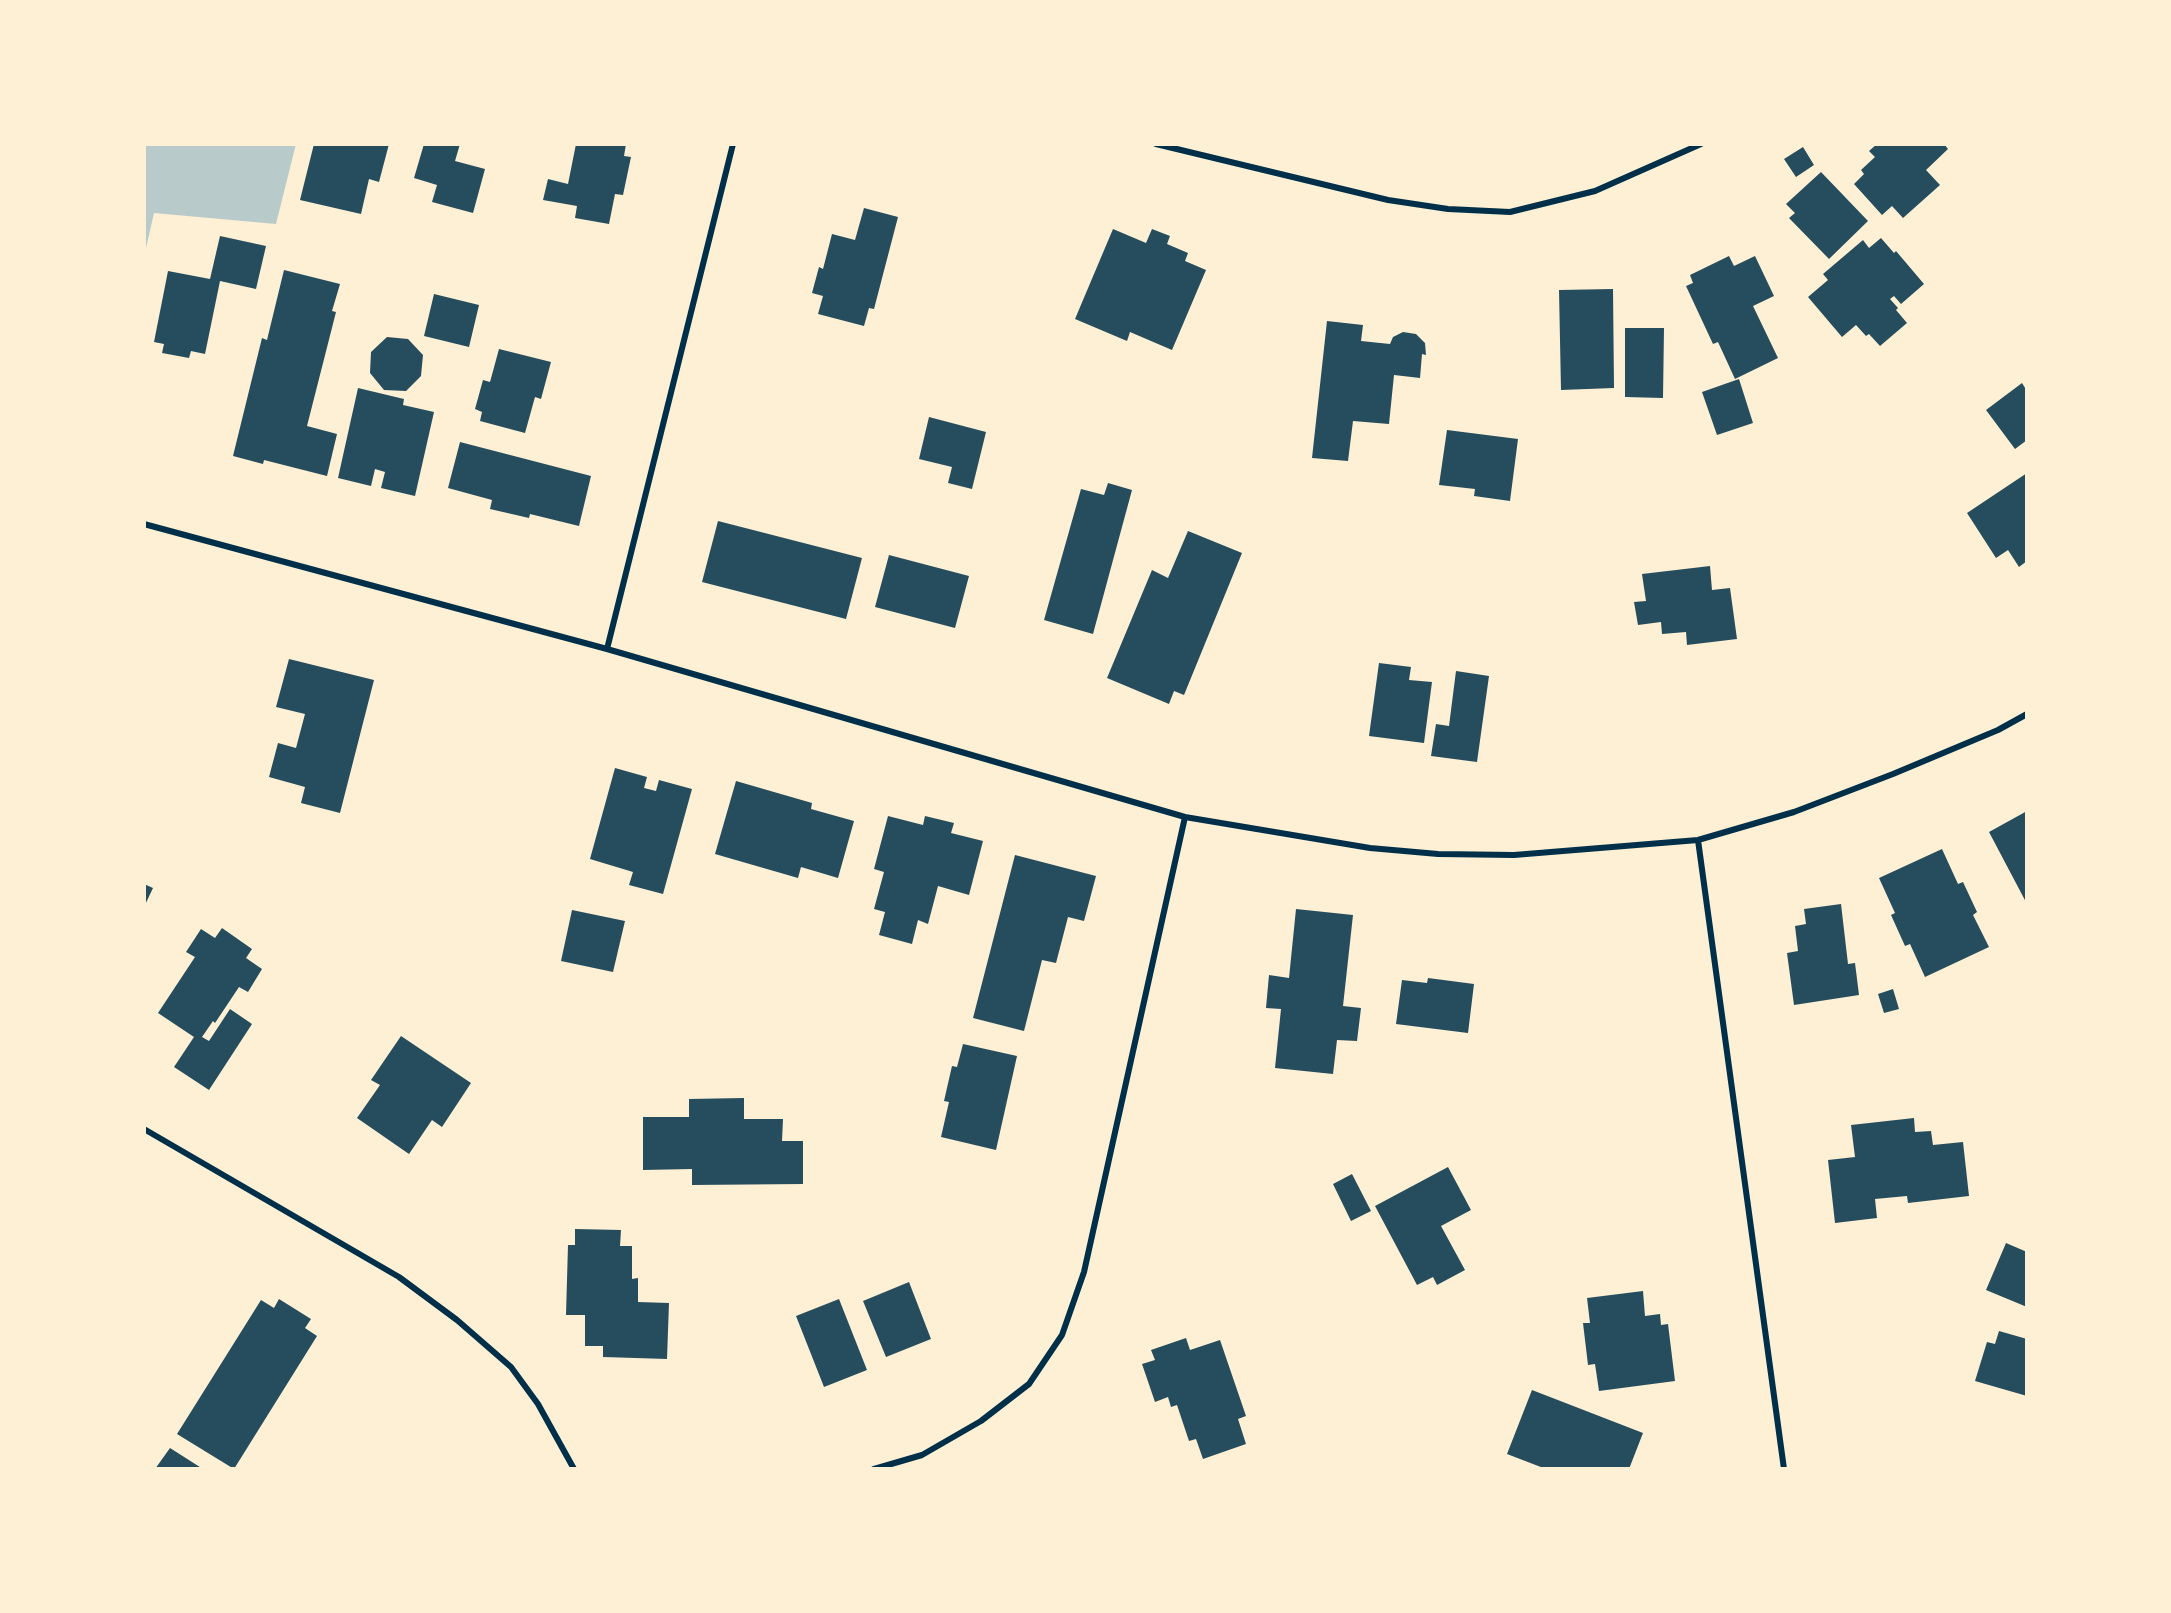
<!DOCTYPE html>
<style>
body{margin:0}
#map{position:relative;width:2171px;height:1613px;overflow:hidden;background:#fdf0d5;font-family:"Exo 2",sans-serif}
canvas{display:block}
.frame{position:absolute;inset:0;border:146px solid #fdf0d5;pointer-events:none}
</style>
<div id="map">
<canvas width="2171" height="1613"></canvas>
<div class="frame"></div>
</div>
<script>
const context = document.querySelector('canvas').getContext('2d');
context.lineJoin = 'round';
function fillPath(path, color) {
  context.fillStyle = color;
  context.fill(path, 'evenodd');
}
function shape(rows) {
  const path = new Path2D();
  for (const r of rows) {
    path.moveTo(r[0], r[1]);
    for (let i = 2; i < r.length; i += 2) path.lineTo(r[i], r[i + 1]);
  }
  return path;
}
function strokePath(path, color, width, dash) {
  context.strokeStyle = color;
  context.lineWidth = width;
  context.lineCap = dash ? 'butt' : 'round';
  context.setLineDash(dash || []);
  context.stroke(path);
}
fillPath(shape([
 [144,144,296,144,276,224,154,213,144,257]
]), '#b9caca');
fillPath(shape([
 [314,144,389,144,379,182,369,179,361,214,300,200],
 [424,144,460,144,455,161,485,169,473,213,432,202,437,185,414,178],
 [576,144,626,144,624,156,631,157,623,195,615,194,609,224,575,218,577,206,543,200,548,179,568,184],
 [1877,144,1944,144,1948,149,1926,170,1940,185,1903,218,1892,206,1882,215,1854,184,1864,174,1861,170,1875,157,1869,151],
 [1803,147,1814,165,1796,177,1784,159],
 [1821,172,1868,221,1829,259,1789,218,1795,213,1786,204],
 [864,208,898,217,874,309,869,308,864,326,818,314,823,296,812,293,819,267,823,269,832,234,855,240],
 [1113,229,1146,243,1152,229,1170,236,1167,244,1188,253,1185,261,1206,270,1172,350,1130,332,1127,341,1075,319],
 [220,236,266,246,256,289,220,281,205,354,191,351,189,358,162,353,164,344,154,342,168,271,210,279],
 [1881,238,1894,253,1896,251,1924,284,1901,304,1894,296,1890,299,1898,308,1896,310,1907,323,1880,346,1869,334,1866,336,1856,325,1842,337,1808,297,1828,280,1823,274,1863,240,1869,248],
 [1729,256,1734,266,1755,256,1774,296,1753,306,1778,358,1735,379,1718,342,1713,344,1686,286,1693,283,1690,275],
 [284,270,340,284,332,311,336,312,307,426,337,434,327,476,264,460,263,464,233,456,262,338,267,340],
 [1613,289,1614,388,1561,390,1559,290],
 [434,294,479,305,469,347,424,336],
 [1327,321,1363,325,1361,341,1390,344,1393,337,1403,332,1416,334,1425,343,1426,355,1422,354,1420,378,1394,375,1389,424,1353,421,1348,461,1312,458],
 [1625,328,1664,328,1663,398,1625,397],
 [387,337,408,339,423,355,421,376,406,391,384,390,370,373,371,352],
 [499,349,551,362,541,399,535,397,525,433,480,421,482,412,475,409,483,380,490,382],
 [1739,379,1753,423,1717,435,1702,392],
 [2022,383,2027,391,2027,440,2015,449,1986,410],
 [358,388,404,399,403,405,434,412,415,496,381,488,385,472,375,469,371,486,338,478],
 [929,417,986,432,972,489,948,483,952,467,919,459],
 [1447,430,1518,439,1510,501,1474,496,1475,489,1439,485],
 [460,442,591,476,579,526,530,514,529,518,490,509,492,500,448,488],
 [2027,473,2027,561,2019,567,2008,550,1996,558,1967,513],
 [1108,483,1132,490,1093,634,1044,620,1081,489,1104,495],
 [718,521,862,558,846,619,702,582],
 [1188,531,1242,553,1184,695,1174,691,1169,704,1107,678,1152,570,1168,578],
 [889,555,969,576,955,628,875,607],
 [1710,566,1712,590,1730,588,1737,639,1687,645,1686,632,1662,634,1661,622,1638,625,1634,602,1646,601,1642,574],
 [289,659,374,680,340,813,301,803,305,787,269,777,278,743,296,748,305,714,276,707],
 [1379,663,1411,667,1409,680,1432,682,1424,743,1369,736],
 [1456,671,1489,676,1477,762,1431,756,1436,724,1449,726],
 [615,768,647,777,644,788,656,791,659,780,692,789,663,894,629,885,633,872,590,859],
 [736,781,812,803,811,809,854,821,838,878,801,867,798,878,715,854],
 [2027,811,2027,904,1989,832],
 [888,816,923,825,925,816,954,823,951,833,983,841,969,895,938,886,928,924,918,920,912,944,879,935,885,912,874,909,884,872,874,869],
 [1942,849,1958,884,1963,882,1977,912,1973,915,1989,947,1925,977,1910,944,1905,946,1891,915,1895,913,1879,878],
 [1015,855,1096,876,1084,921,1068,917,1056,963,1042,960,1024,1031,973,1018],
 [144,884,153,888,144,907],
 [1841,904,1848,964,1855,963,1859,995,1794,1005,1787,953,1798,951,1795,926,1806,924,1804,909],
 [1296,909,1353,915,1343,1006,1361,1008,1357,1041,1337,1040,1333,1074,1275,1068,1281,1009,1266,1008,1269,975,1289,978],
 [572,910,625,921,613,972,561,961],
 [222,928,252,949,246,958,262,969,248,992,239,987,215,1023,213,1021,202,1037,209,1041,230,1009,252,1024,209,1090,174,1067,194,1037,158,1013,195,957,186,952,201,929,215,938],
 [1428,978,1474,984,1468,1033,1396,1024,1402,980,1427,983],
 [1893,989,1899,1009,1884,1013,1878,994],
 [401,1036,471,1083,442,1127,432,1120,409,1154,357,1118,380,1085,371,1080],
 [963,1044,1017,1056,996,1150,941,1137,949,1102,944,1101,952,1066,957,1067],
 [744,1098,744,1119,783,1119,782,1141,803,1141,803,1184,692,1185,692,1169,643,1170,643,1117,689,1117,689,1099],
 [1914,1118,1915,1132,1931,1131,1933,1145,1963,1142,1969,1196,1908,1203,1907,1196,1875,1199,1877,1218,1835,1223,1828,1160,1855,1157,1851,1125],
 [1448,1167,1471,1210,1441,1226,1465,1270,1437,1285,1433,1277,1417,1285,1375,1206],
 [1352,1174,1371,1211,1351,1221,1333,1184],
 [575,1229,621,1230,620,1246,632,1246,632,1279,638,1278,638,1302,669,1303,667,1359,603,1357,603,1346,585,1346,585,1315,566,1315,568,1245,575,1245],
 [2006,1243,2027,1252,2027,1307,1986,1290],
 [909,1282,931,1339,886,1357,863,1301],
 [1643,1291,1645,1316,1660,1314,1661,1325,1668,1324,1675,1381,1599,1391,1595,1364,1588,1365,1583,1323,1590,1323,1587,1298],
 [279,1299,311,1319,305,1328,317,1336,234,1469,177,1434,261,1300,274,1308],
 [839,1299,867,1370,824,1387,796,1316],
 [1999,1331,2027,1339,2027,1396,1975,1381,1987,1342,1995,1344],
 [1186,1338,1190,1350,1220,1340,1246,1416,1238,1419,1246,1444,1203,1459,1196,1439,1189,1441,1177,1405,1171,1407,1168,1397,1155,1402,1142,1364,1155,1360,1151,1350],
 [1532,1390,1643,1433,1629,1469,1546,1469,1507,1454],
 [170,1448,203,1469,155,1469]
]), '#264d5e');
strokePath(shape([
 [1156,144,1388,200,1448,209,1510,212,1595,191,1701,144],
 [144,524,607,649,1185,817,1370,848,1438,854,1514,855,1698,840,1794,812,1893,774,1998,730,2027,714],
 [607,649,733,144],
 [1698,840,1784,1469],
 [144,1129,399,1277,457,1320,511,1367,538,1404,574,1469],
 [874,1469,922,1455,981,1421,1029,1384,1062,1335,1084,1272,1185,817]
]), '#003049', 6);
</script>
